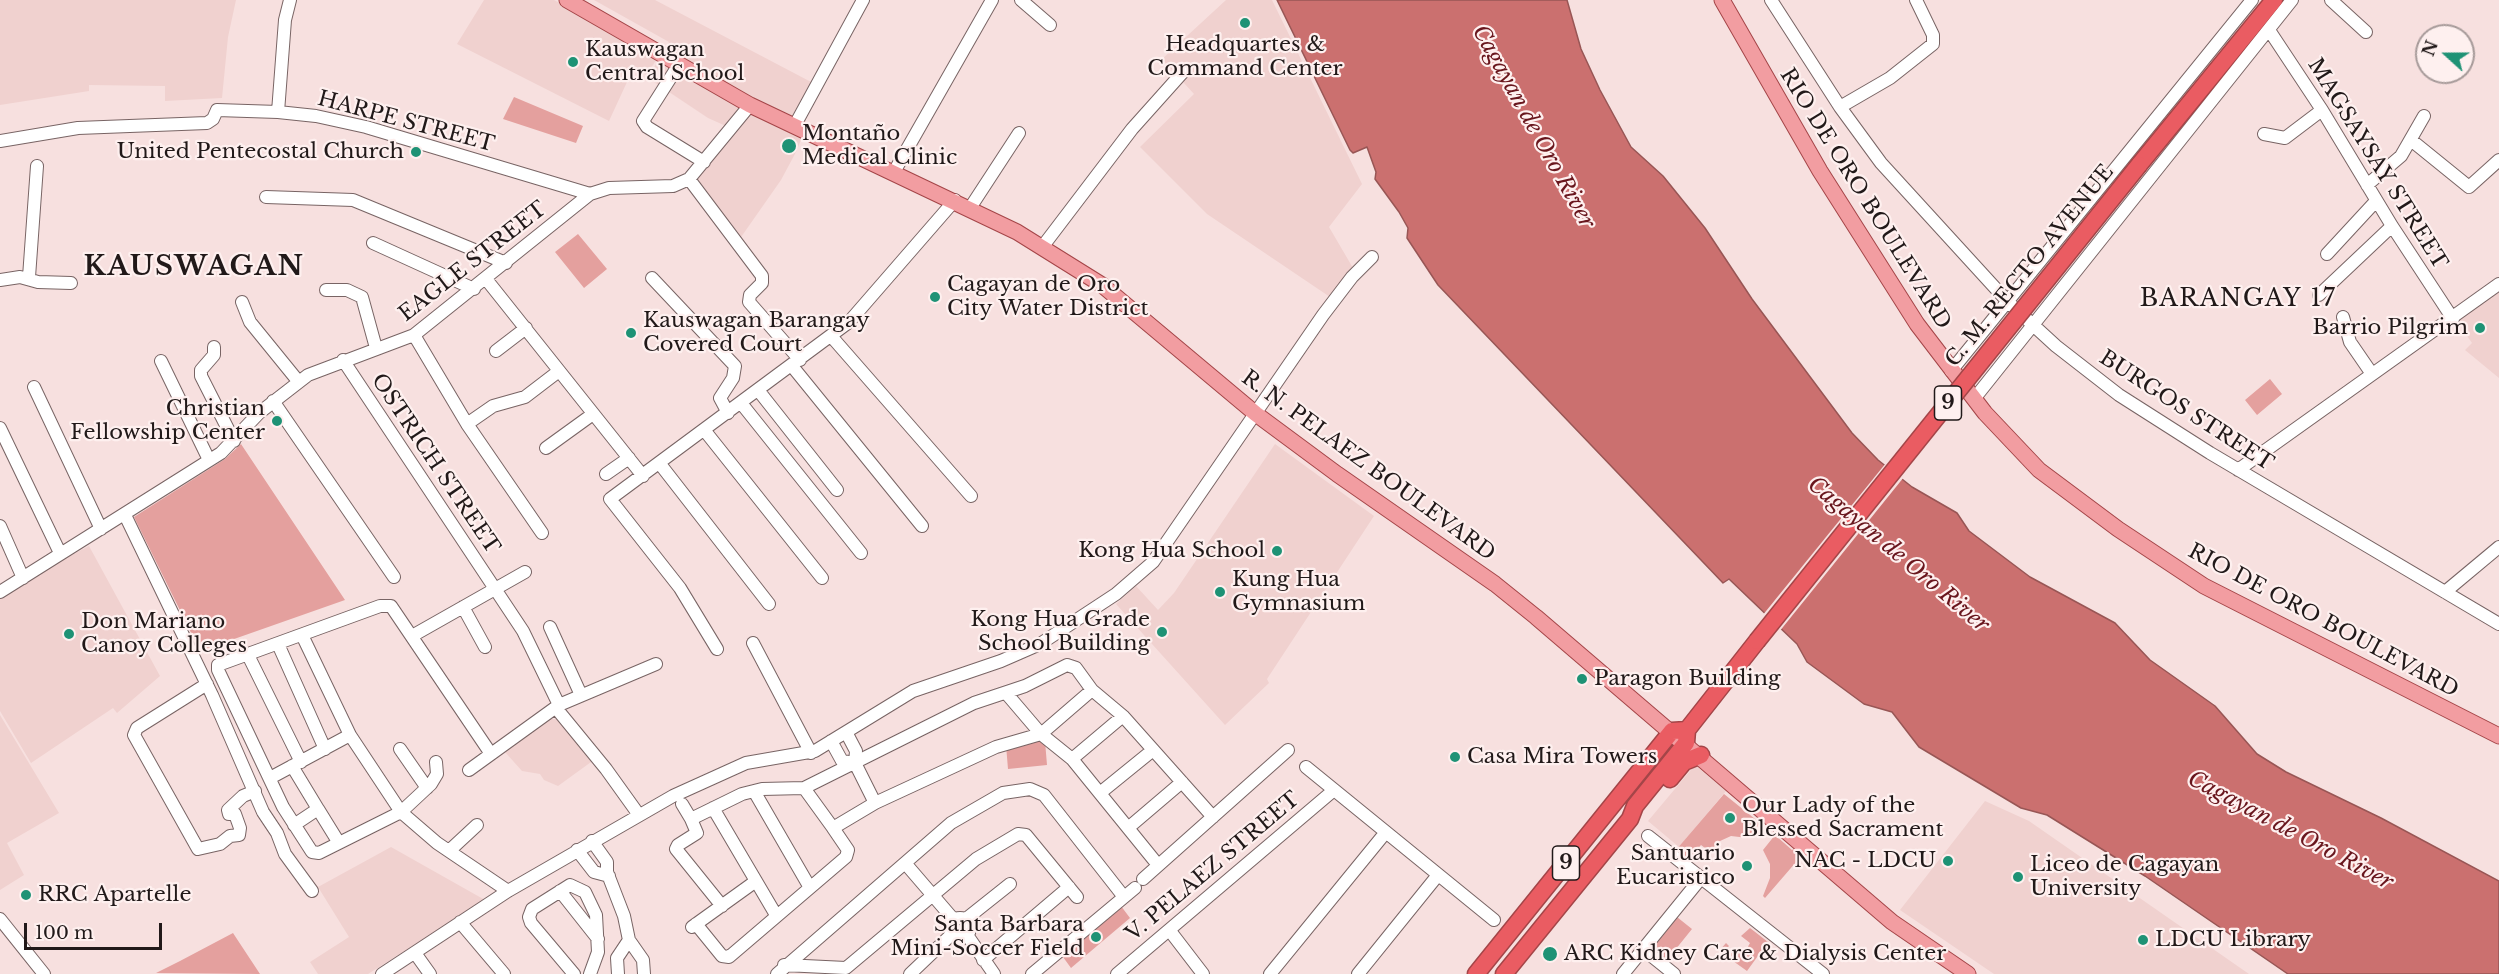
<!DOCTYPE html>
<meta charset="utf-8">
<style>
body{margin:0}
#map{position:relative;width:2499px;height:974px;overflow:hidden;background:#f7e0df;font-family:"Libre Baskerville",serif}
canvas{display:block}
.north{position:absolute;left:2415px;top:24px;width:60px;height:60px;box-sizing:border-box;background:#fef0ef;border:2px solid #a69a99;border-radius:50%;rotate:291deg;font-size:16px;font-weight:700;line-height:24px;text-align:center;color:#211919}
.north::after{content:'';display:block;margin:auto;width:21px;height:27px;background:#1e9275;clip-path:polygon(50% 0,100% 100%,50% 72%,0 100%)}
.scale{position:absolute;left:24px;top:923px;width:138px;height:27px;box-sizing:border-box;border:3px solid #211919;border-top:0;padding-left:8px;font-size:18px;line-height:21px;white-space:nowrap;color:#211919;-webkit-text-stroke:4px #fef0ef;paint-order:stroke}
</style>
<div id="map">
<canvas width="2499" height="974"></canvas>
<div class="north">N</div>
<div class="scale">100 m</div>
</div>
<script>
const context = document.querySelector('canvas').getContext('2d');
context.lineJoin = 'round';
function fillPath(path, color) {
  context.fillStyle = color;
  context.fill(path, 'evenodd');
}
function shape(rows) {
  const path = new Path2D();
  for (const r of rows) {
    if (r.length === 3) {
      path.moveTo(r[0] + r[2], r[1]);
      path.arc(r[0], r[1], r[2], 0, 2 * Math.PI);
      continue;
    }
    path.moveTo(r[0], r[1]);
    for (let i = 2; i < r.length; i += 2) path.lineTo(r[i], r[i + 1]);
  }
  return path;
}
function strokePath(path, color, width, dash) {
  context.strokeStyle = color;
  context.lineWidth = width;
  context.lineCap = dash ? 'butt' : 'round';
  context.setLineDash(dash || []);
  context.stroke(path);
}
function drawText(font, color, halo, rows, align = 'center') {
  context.font = font + ' "Libre Baskerville",serif';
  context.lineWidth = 4.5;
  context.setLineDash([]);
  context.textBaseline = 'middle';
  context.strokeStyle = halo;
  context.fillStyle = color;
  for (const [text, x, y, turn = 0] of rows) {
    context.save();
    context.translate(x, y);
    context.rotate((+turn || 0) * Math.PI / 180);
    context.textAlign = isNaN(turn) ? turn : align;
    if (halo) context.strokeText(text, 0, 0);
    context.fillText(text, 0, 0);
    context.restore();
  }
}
fillPath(shape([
 [0,0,236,0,228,37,222,98,165,101,165,86,89,85,89,91,0,105],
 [484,0,554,0,659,55,647,75,633,69,609,121,457,44],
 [594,0,655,0,813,83,799,111,803,135,796,152,781,180,739,240,691,178,726,126,708,118,648,78,669,42],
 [1226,0,1272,0,1362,184,1329,227,1353,268,1333,299,1207,214,1140,147,1194,94,1162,59],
 [2499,290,2499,378,2465,350,2472,343,2457,322],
 [1275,444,1374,516,1267,679,1269,683,1225,725,1116,604,1136,586,1158,610,1174,593],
 [89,546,160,676,117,713,113,708,31,763,0,711,0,592],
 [0,715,59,813,7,843,24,875,0,890],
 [548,719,557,719,598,757,558,786,544,780,540,774,522,771,505,752],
 [1695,765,1726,791,1679,847,1648,821],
 [1985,801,2029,821,2249,974,1994,974,1900,910],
 [391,847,485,900,368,974,318,974,310,962,349,937,318,887]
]), '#f0d1cf');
fillPath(shape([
 [514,97,583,126,576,143,503,119],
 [578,234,607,269,584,288,555,252],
 [2270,379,2282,394,2257,415,2245,400],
 [241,444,345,600,200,651,134,517,225,459],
 [1045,741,1047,765,1008,769,1006,745],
 [1724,794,1760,823,1748,838,1731,836,1720,841,1709,851,1701,845,1688,860,1676,850],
 [1775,835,1792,850,1795,848,1803,854,1765,898,1763,896,1770,878,1770,864,1763,850],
 [1121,906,1130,918,1071,968,1063,957],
 [1677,917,1692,929,1667,960,1652,948],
 [1750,928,1768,942,1747,971,1719,951,1726,943,1729,946,1726,949,1734,955,1739,950,1745,952,1750,943,1741,936],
 [233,933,260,974,156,973,180,961]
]), '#e4a09e');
const water = shape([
 [1277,0,1567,0,1581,49,1600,90,1631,147,1663,176,1705,228,1752,299,1852,433,1878,460,1912,487,1957,513,1969,531,2030,577,2115,623,2150,660,2215,706,2257,754,2286,772,2381,818,2499,881,2499,974,2288,974,2145,876,2047,815,2021,808,1919,747,1892,712,1864,704,1807,662,1797,644,1729,579,1723,583,1438,285,1407,238,1408,228,1399,212,1375,179,1376,172,1367,147,1353,153,1350,150,1277,0]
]);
fillPath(water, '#cb706f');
strokePath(water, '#985655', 1.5);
fillPath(shape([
 [1886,463,1904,477,1779,632,1762,616]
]), '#f7e0df');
const minor = shape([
 [1021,0,1050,25],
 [1771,0,1840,107,1881,163,2008,302,2056,346,2119,395,2210,453,2499,624],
 [2331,0,2366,32],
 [2269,30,2322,110,2392,226,2453,319],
 [678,66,643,121,647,127,704,162],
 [1840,107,1890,78,1933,44,1933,35,1916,0],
 [278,112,285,20,290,0],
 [795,125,863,0],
 [2264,134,2285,138,2322,110],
 [2411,140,2469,187,2499,160],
 [0,141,78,128,207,123,213,119,217,110,278,112,316,116,366,127,590,194],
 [894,172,992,0],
 [689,179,762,276,762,283,750,295,749,302,800,360],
 [2367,185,2401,156,2424,116],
 [266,197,353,200,506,263],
 [970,208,1019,133],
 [373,243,474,289],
 [1043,246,1132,129,1183,72],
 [2327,254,2376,201],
 [29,277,37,166],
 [652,278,735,366,733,378,720,398,728,413],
 [486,279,643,476],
 [0,280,20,277,38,282,71,283],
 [326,290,347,290,362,297,376,348],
 [2319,295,2392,226],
 [242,302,250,322,298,381],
 [2343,317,2350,342,2372,374],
 [414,335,467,424,542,533],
 [831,336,971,496],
 [214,347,214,355,201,370,201,376,234,441],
 [496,351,526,328],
 [343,360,523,631,559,705],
 [161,361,209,460],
 [792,366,922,526],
 [1951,371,2252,0],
 [34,387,101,529],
 [758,390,837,490],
 [1974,399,2292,0],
 [273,401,394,577],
 [741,403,861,553],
 [467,424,493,406,525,397,559,371],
 [0,428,60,553],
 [705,431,822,578],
 [546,448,593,414],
 [660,464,769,604],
 [2238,470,2499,284],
 [606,474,629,458],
 [125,515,212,695,263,812,277,833,285,854,312,891],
 [0,526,23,578],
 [0,592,221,453,259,413,308,375,414,335,590,194,609,188,673,186,689,179,750,105],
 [2445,592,2499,547],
 [463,607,485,647],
 [550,627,581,695],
 [302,635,350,735],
 [412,636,525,572],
 [753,643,811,753],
 [278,644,325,749],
 [717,649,680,588,610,499,849,322,955,200],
 [248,655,301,762],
 [207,684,137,728,134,735,198,849,220,844,230,836,239,835,240,828,235,814,229,814,228,810,243,796,255,791],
 [1006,693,1041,734,1092,690],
 [556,708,606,769,639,815],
 [1123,716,1213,817],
 [846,732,856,751,855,763,875,803],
 [831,741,842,761,855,763],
 [400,749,427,788],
 [491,754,391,606,380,606,218,665,218,670,283,807,312,852,319,853,401,812,437,843,508,891],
 [292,766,318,809,294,825],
 [1306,767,1494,920],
 [469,770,559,705,656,664],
 [270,778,350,735,401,812,431,784,437,774,436,762],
 [804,788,833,828],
 [754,791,809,886],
 [1100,793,1153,750],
 [682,804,691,819],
 [318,809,339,843],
 [1128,828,1182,782],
 [1648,836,1823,974],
 [592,841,607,862,607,872,624,916,629,940,643,960,644,974],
 [577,850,594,872,609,876],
 [449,851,477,825],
 [905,863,954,920],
 [1143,879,1288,750],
 [756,881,776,915],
 [560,891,598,939],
 [722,906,676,849,678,845,697,833,691,819,742,794,762,789,804,788,974,703,1025,686,1067,665,1076,668,1092,690,1123,716,1072,759],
 [960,928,10],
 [0,919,44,974],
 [966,919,1010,884],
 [460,922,504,974],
 [696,924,722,956,729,957,846,857,848,850,833,828,875,803,996,747,1041,734,1072,759,1158,865],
 [692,927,756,881,713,808],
 [1170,931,1203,974],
 [967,935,994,974],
 [1643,949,1674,974],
 [415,953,430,974],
 [983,960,1069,887],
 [784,965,846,968,976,859,1018,834,1026,835,1077,897],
 [382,974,508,891,673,796,746,763,815,751,913,691,1001,661,1040,644,1116,594,1153,562,1323,315,1352,277,1372,257],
 [574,974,531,923,529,917,532,909,570,885,585,892,596,915,598,952,590,974],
 [618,974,617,958,629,940],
 [777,974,951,823,1003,793,1030,789,1044,795,1124,897],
 [910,974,952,934],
 [1032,974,1135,888],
 [1117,974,1334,790],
 [1270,974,1386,832],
 [1358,974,1438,875],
 [1623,974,1701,878]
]);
const major = shape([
 [567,0,750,105,1017,232,1102,285,1256,414,1337,474,1495,584,1536,617,1892,922,1968,974],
 [1722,0,1820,171,1917,324,1985,413,2039,470,2118,529,2204,586,2499,736]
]);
const highway = shape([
 [2139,165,2274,0],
 [1670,779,1684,762,1701,755],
 [1476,974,1672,731,1687,730],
 [1504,974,1630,819,1635,806,1686,743,1687,730,1757,641]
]);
strokePath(minor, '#786464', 14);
strokePath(major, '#a44548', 17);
strokePath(highway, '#a44548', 19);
strokePath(minor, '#fff', 12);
strokePath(major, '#f29da1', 15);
strokePath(highway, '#ea5c62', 16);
const highwayBridge = shape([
 [1757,641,2139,165]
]);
strokePath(highwayBridge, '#a44548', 19, []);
strokePath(highwayBridge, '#ea5c62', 16);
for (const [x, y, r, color] of [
 [1245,23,6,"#1e9275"],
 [573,62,6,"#1e9275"],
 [789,146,8,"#1e9275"],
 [416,152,6,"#1e9275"],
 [935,297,6,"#1e9275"],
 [2480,328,6,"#1e9275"],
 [631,333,6,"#1e9275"],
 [277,421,6,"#1e9275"],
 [1277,551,6,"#1e9275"],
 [1220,592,6,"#1e9275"],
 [1162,632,6,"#1e9275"],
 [69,634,6,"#1e9275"],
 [1582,679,6,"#1e9275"],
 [1455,757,6,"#1e9275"],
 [1730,818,6,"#1e9275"],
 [1948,861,6,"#1e9275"],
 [1747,866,6,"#1e9275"],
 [2018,877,6,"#1e9275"],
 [26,895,6,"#1e9275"],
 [1096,937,6,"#1e9275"],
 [2143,940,6,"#1e9275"],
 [1550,954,8,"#1e9275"]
]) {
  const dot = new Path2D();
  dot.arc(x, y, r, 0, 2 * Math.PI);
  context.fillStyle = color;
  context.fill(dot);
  strokePath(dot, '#fef0ef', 2);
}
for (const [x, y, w] of [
 [1948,403,27],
 [1566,863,27]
]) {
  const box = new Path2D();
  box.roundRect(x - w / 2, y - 17, w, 34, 4.5);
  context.fillStyle = '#fef0ef';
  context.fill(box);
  strokePath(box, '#211919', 1.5);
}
drawText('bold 20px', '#211919', null, [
 ["9",1948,403],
 ["9",1566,863]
]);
drawText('21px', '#211919', '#fef0ef', [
 ["Headquartes &",1245,45,"center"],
 ["Command Center",1245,69,"center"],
 ["Kauswagan",585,50],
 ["Central School",585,74],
 ["Montaño",802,134],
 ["Medical Clinic",802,158],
 ["United Pentecostal Church",404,152,"right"],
 ["Cagayan de Oro",947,285],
 ["City Water District",947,309],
 ["Kauswagan Barangay",643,321],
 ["Covered Court",643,345],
 ["Barrio Pilgrim",2468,328,"right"],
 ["Christian",265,409,"right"],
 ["Fellowship Center",265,433,"right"],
 ["Kong Hua School",1265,551,"right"],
 ["Kung Hua",1232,580],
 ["Gymnasium",1232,604],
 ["Kong Hua Grade",1150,620,"right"],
 ["School Building",1150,644,"right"],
 ["Don Mariano",81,622],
 ["Canoy Colleges",81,646],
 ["Paragon Building",1594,679],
 ["Casa Mira Towers",1467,757],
 ["Our Lady of the",1742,806],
 ["Blessed Sacrament",1742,830],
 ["Santuario",1735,854,"right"],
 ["Eucaristico",1735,878,"right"],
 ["NAC - LDCU",1936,861,"right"],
 ["Liceo de Cagayan",2030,865],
 ["University",2030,889],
 ["RRC Apartelle",38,895],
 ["Santa Barbara",1084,925,"right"],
 ["Mini-Soccer Field",1084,949,"right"],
 ["LDCU Library",2155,940],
 ["ARC Kidney Care & Dialysis Center",1564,954]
], 'left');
drawText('21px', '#211919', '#fef0ef', [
 ["HARPE STREET",406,122,15],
 ["MAGSAYSAY STREET",2377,164,58],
 ["RIO DE ORO BOULEVARD",1865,199,58],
 ["EAGLE STREET",473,262,-38],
 ["C. M. RECTO AVENUE",2030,266,-51],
 ["BURGOS STREET",2186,411,33],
 ["OSTRICH STREET",435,464,56],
 ["R. N. PELAEZ BOULEVARD",1368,466,36],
 ["RIO DE ORO BOULEVARD",2323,621,28],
 ["V. PELAEZ STREET",1213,867,-40]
]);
drawText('italic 22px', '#69161d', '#fef0ef', [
 ["Cagayan de Oro River",1533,127,61],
 ["Cagayan de Oro River",1898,555,40],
 ["Cagayan de Oro River",2290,831,28]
]);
context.letterSpacing = '1.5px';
drawText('24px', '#211919', '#fef0ef', [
 ["BARANGAY 17",2238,299]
]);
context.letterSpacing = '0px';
context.letterSpacing = '1.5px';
drawText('bold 27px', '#211919', '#fef0ef', [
 ["KAUSWAGAN",194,267]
]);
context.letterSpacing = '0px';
</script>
